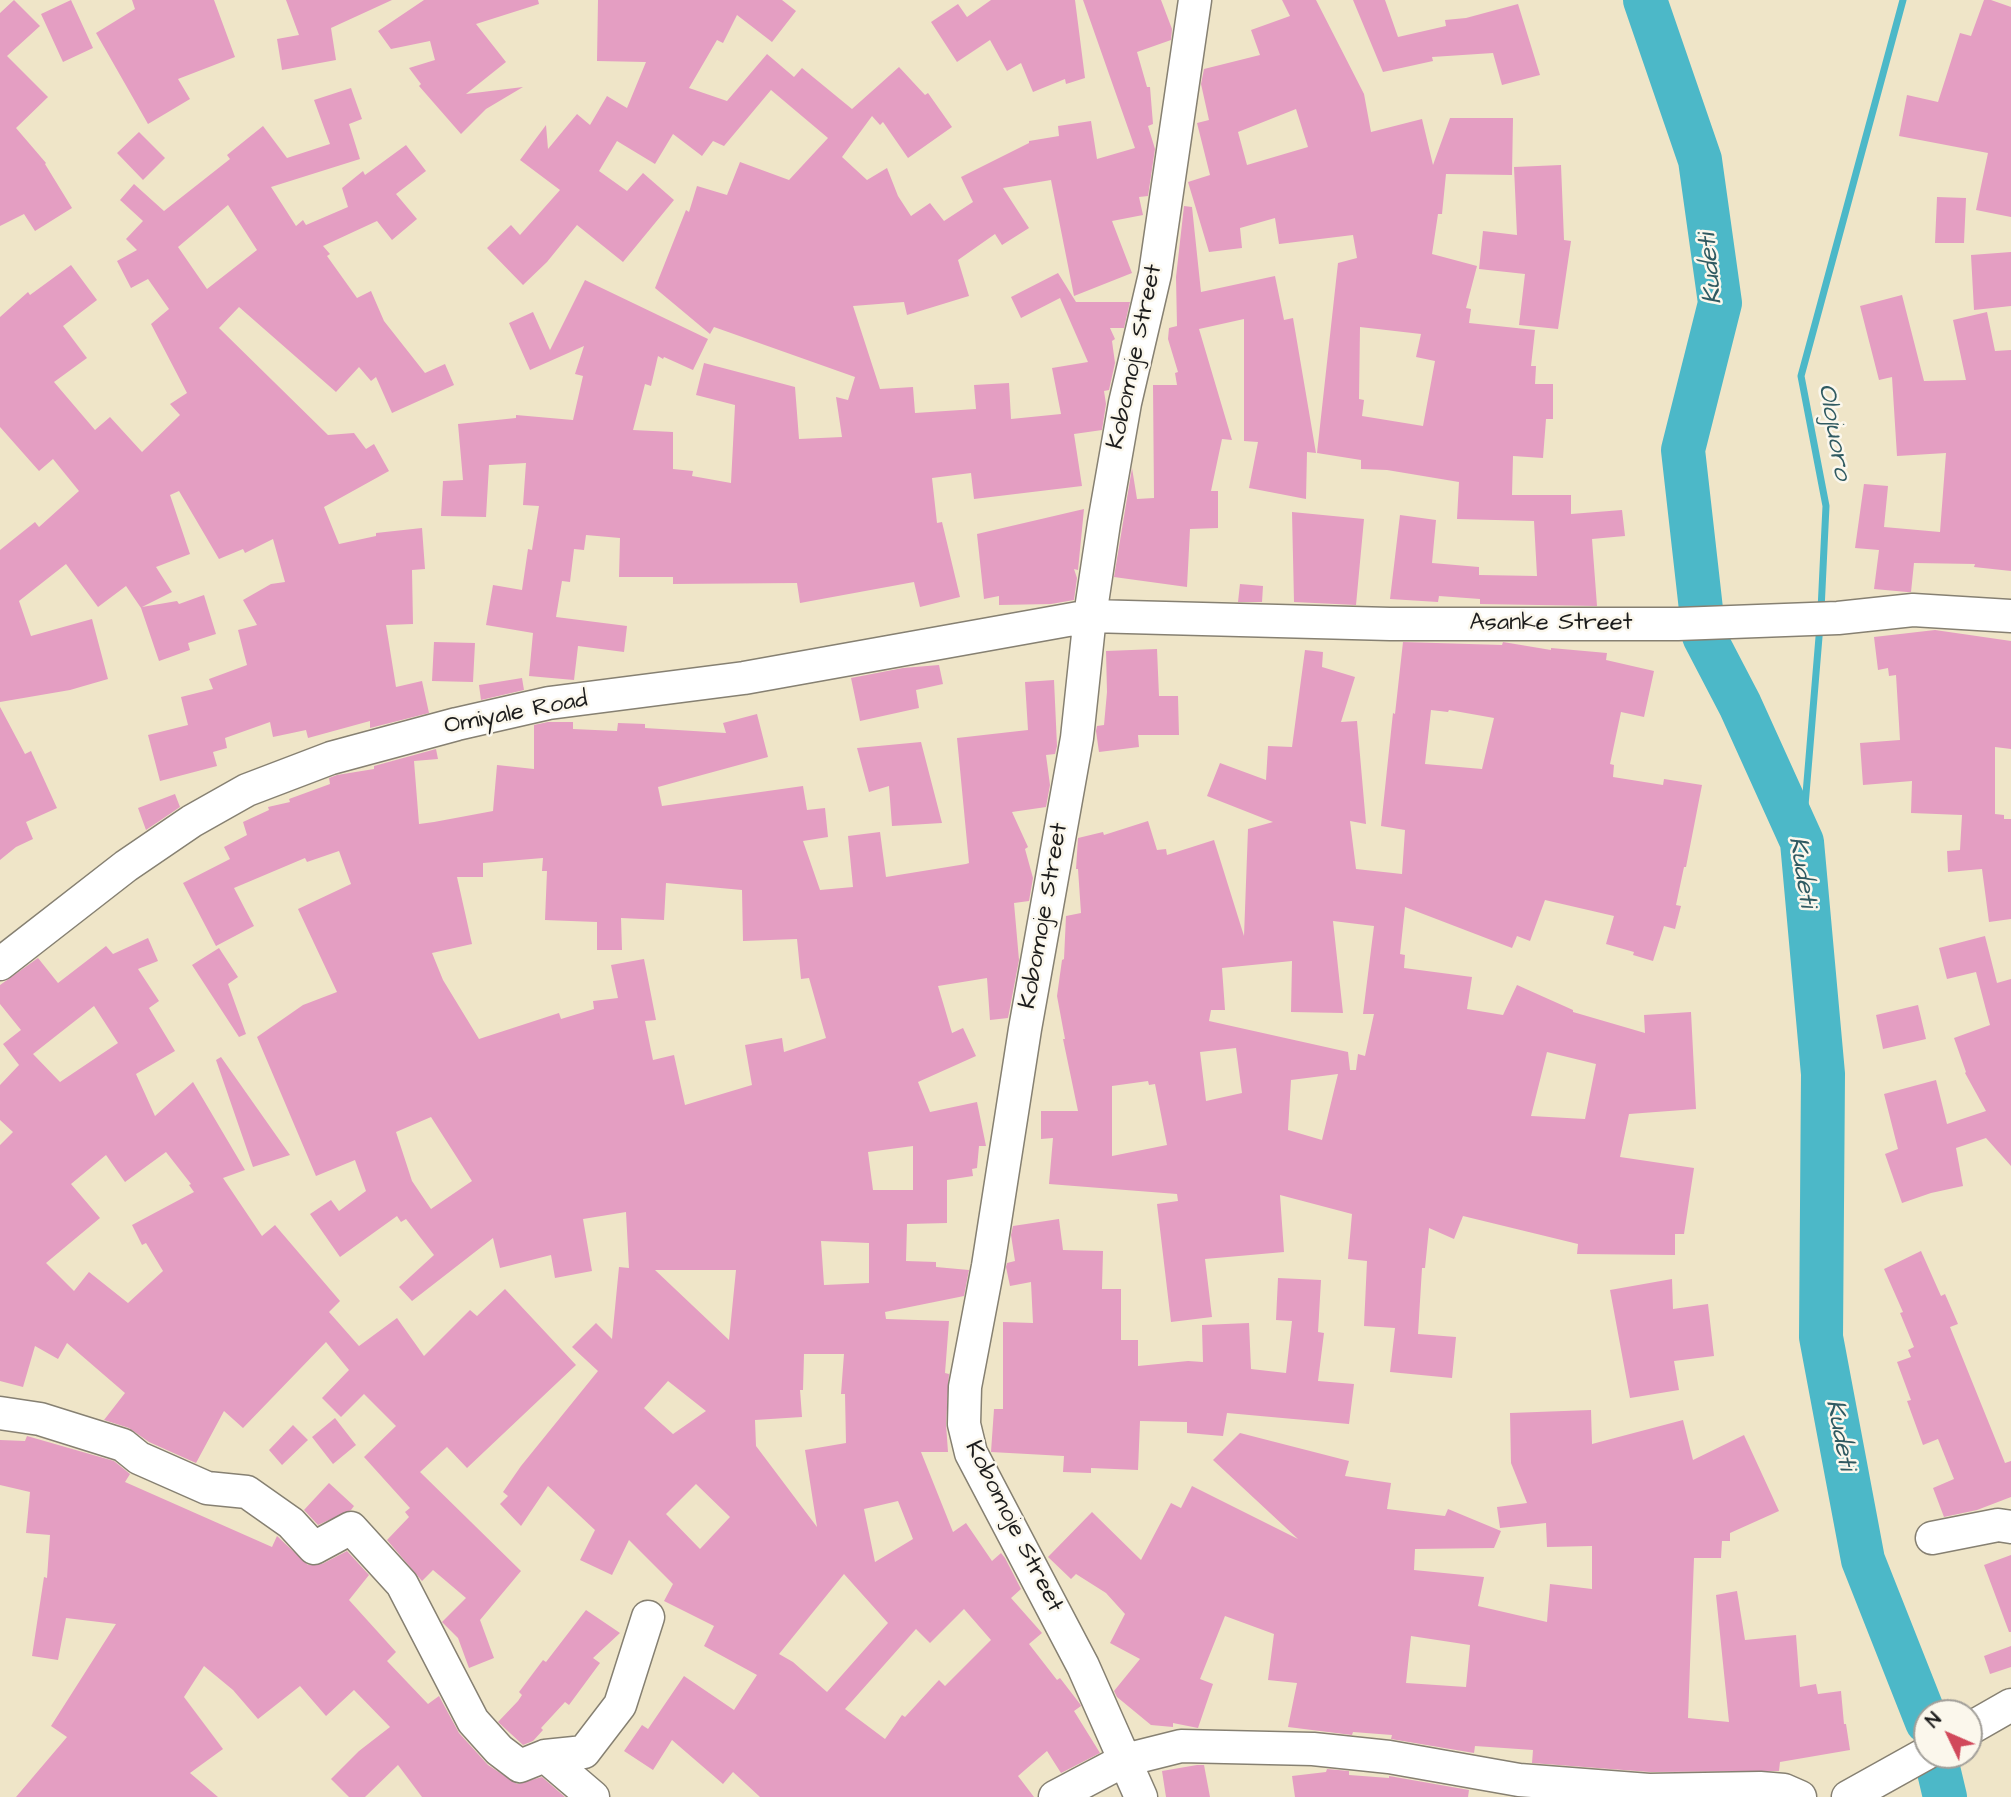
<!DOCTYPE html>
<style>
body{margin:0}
#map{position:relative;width:2011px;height:1797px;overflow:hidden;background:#efe5c8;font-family:"Architects Daughter",sans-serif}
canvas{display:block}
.north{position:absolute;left:1913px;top:1699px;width:70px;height:70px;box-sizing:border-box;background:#fbf7ec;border:2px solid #a29f99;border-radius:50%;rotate:314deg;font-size:19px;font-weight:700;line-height:28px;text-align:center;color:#1c1c1c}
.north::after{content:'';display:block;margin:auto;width:24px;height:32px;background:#d1495b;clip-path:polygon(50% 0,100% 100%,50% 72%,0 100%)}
</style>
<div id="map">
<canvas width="2011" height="1797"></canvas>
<div class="north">N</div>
</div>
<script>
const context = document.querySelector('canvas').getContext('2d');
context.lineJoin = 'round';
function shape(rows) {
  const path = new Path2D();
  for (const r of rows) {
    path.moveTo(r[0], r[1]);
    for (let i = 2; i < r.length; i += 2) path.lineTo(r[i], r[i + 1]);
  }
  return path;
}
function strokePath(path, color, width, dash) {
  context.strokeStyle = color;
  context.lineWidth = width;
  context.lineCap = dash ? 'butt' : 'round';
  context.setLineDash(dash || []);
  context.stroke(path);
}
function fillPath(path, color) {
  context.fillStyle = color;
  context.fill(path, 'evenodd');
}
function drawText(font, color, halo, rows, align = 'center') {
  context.font = font + ' "Architects Daughter",sans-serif';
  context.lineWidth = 5;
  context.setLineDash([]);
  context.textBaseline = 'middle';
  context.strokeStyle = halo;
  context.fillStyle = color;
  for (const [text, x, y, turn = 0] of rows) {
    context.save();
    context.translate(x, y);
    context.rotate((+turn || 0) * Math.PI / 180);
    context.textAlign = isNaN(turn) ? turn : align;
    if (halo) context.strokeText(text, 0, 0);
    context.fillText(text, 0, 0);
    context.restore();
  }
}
strokePath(shape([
 [1821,610,1826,506,1801,376,1903,0],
 [1802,842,1820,625]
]), '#4cb8c8', 7);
strokePath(shape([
 [1645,0,1700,160,1720,303,1683,450,1704,636,1740,705,1802,842,1823,1074,1821,1337,1863,1560,1927,1722],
 [1935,1755,1945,1797]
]), '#4cb8c8', 44);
fillPath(shape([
 [14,0,40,26,7,56,48,97,16,128,46,163,45,164,72,208,35,231,24,214,0,226,0,13],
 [71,0,93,48,63,62,41,14],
 [132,0,214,0,235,57,178,79,190,99,148,124,96,33,135,9],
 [286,0,392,0,331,28,336,60,282,70,277,39,299,35],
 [424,0,538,0,539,4,476,24,506,62,466,94,523,87,486,109,461,134,419,86,421,84,409,68,435,60,430,41,391,49,378,31],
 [598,0,782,0,796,11,772,42,737,15,723,43,717,40,689,88,727,101,767,54,794,77,802,68,852,109,899,67,925,95,928,93,952,127,908,158,883,122,880,125,872,116,842,157,867,180,887,168,898,196,911,216,930,203,944,221,973,202,961,177,1029,143,1029,141,1059,136,1058,126,1091,121,1097,159,1135,148,1083,0,1161,0,1172,29,1171,40,1137,52,1147,87,1150,87,1153,124,1148,126,1155,149,1148,196,1139,197,1143,215,1112,221,1132,273,1074,296,1051,180,1003,188,1029,228,1002,245,995,234,958,260,969,296,907,315,904,302,853,306,880,389,913,387,915,413,976,409,974,385,1009,383,1011,419,1061,414,1052,368,1088,362,1060,298,1021,318,1011,297,1058,273,1076,302,1130,302,1124,328,1110,328,1115,339,1112,341,1115,363,1109,390,1104,391,1106,404,1102,430,1074,434,1082,486,974,499,971,473,932,478,937,523,942,522,960,597,920,607,914,582,800,603,797,583,673,584,673,577,619,577,620,538,586,535,584,550,574,549,570,582,562,581,556,617,627,626,624,652,578,646,574,680,529,676,533,633,486,625,493,585,522,590,528,549,532,550,539,506,523,505,526,463,489,465,486,517,441,516,443,481,463,480,458,424,516,418,516,415,573,420,583,376,575,374,584,346,530,370,509,323,533,312,550,350,585,280,708,339,693,370,664,357,663,359,658,356,651,386,645,384,633,430,673,432,673,469,693,471,692,476,731,483,735,405,696,395,704,363,795,387,799,439,842,437,836,397,848,400,855,377,714,327,710,334,655,288,686,210,689,212,697,186,727,195,740,162,789,180,828,138,771,90,724,146,713,141,702,156,673,134,655,164,617,141,599,171,627,191,643,173,674,200,623,262,577,225,547,262,523,285,487,248,511,225,520,235,560,190,520,160,546,125,548,149,577,114,590,125,607,96,627,108,646,62,597,61],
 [991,0,1075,0,1085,78,1066,84,1065,79,1033,92,1021,63,1007,71,990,40,957,62,931,22,958,4,967,17],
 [1282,0,1316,0,1364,94,1371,132,1422,119,1433,165,1450,118,1513,118,1512,175,1446,174,1442,214,1438,214,1432,254,1477,266,1466,308,1471,309,1469,323,1535,330,1531,366,1536,366,1535,384,1553,384,1553,419,1546,419,1543,458,1513,456,1512,495,1571,495,1571,514,1622,510,1625,536,1592,539,1597,606,1480,604,1480,599,1439,596,1438,602,1390,599,1400,515,1436,520,1432,563,1479,567,1479,575,1537,576,1534,521,1457,519,1459,482,1387,470,1361,469,1361,460,1317,453,1338,263,1357,258,1353,235,1279,244,1275,218,1240,228,1242,248,1209,252,1188,182,1210,175,1197,123,1209,120,1201,84,1204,69,1260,55,1251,30,1290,16],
 [1296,109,1308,147,1247,165,1238,132],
 [1360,327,1421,334,1416,357,1435,361,1423,426,1362,416,1364,400,1359,399],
 [1353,0,1385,0,1398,37,1446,26,1445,20,1466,18,1518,4,1540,75,1502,85,1493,53,1432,57,1433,61,1383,72],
 [1984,0,1991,0,2011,7,2011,217,1976,210,1988,153,1899,136,1907,95,1938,102,1960,33,1971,36],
 [351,88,362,119,349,124,360,159,271,187,296,226,303,220,306,225,348,207,342,188,363,171,365,175,406,145,426,171,396,194,417,219,392,240,377,221,323,246,330,254,327,256,357,298,371,291,384,321,425,373,445,364,454,385,392,413,376,377,371,381,359,367,336,392,239,307,219,328,328,435,354,433,366,449,374,444,389,471,324,507,339,544,376,536,376,533,422,528,425,569,412,570,413,624,386,625,396,687,422,681,429,713,370,728,370,721,308,738,306,730,273,737,270,722,225,738,227,748,213,752,217,766,160,781,148,735,188,725,181,697,213,689,209,679,247,665,238,630,257,625,243,600,271,584,285,582,273,539,245,553,243,549,219,559,179,491,170,495,190,554,156,567,172,592,142,607,177,601,179,604,204,595,216,634,188,643,190,650,159,661,141,608,126,586,98,607,66,564,19,601,31,636,92,619,108,679,70,690,0,702,0,550,35,522,39,527,79,491,53,459,39,471,0,427,0,317,28,292,30,295,71,265,97,300,63,326,87,358,54,382,95,430,110,417,142,452,180,415,170,404,187,393,151,324,169,309,148,279,131,288,117,261,137,250,126,239,143,221,120,200,134,184,164,211,230,159,227,155,263,126,287,158,330,144,314,100],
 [228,205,257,250,207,289,178,247],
 [139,132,165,158,143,180,117,153],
 [1561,165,1564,240,1571,241,1558,329,1519,325,1525,274,1479,269,1483,231,1517,235,1514,167],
 [1937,197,1966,198,1964,243,1935,243],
 [1184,206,1192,207,1201,292,1275,276,1284,320,1293,318,1316,453,1307,452,1306,499,1249,488,1258,442,1244,441,1244,319,1199,329,1232,440,1222,439,1211,491,1218,491,1218,528,1190,529,1187,587,1114,577,1132,468,1137,499,1154,498,1153,385,1177,385,1175,373,1178,372,1168,339,1169,328,1177,326,1176,277],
 [2011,252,2011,306,1974,310,1971,255],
 [1902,295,1924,381,1966,380,1953,320,1987,312,1995,351,2011,350,2011,571,1974,567,1975,564,1914,563,1911,592,1907,592,1874,589,1879,550,1855,548,1864,484,1888,486,1884,527,1940,532,1946,453,1897,456,1892,377,1879,380,1860,306],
 [1084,509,1078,570,1074,569,1077,578,1074,600,1051,604,999,605,999,596,984,599,977,534],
 [1292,512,1364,519,1356,605,1294,602],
 [1240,584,1263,586,1262,602,1238,602],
 [1935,630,2011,641,2011,749,1995,747,1995,814,2004,815,2004,819,2011,819,2011,919,1989,922,1982,869,1948,872,1947,851,1960,850,1962,815,1911,813,1912,781,1863,785,1860,743,1900,740,1896,675,1889,676,1888,668,1878,670,1874,637],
 [434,642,475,643,473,682,432,681],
 [1403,642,1502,645,1503,642,1551,650,1551,648,1607,653,1606,660,1654,671,1644,717,1621,712,1610,764,1614,765,1613,777,1663,785,1664,779,1702,785,1686,867,1684,867,1676,905,1681,906,1675,929,1664,926,1653,961,1633,955,1634,952,1606,944,1614,916,1545,900,1530,941,1517,936,1512,948,1405,907,1400,954,1405,955,1404,968,1472,977,1467,1009,1503,1015,1517,985,1573,1010,1573,1012,1645,1033,1644,1015,1691,1012,1696,1109,1629,1114,1620,1157,1694,1168,1684,1234,1675,1234,1675,1255,1577,1254,1578,1244,1463,1216,1454,1239,1429,1228,1425,1268,1422,1268,1418,1334,1456,1337,1452,1378,1390,1372,1395,1328,1364,1326,1367,1261,1348,1259,1352,1214,1280,1195,1284,1252,1205,1259,1212,1317,1171,1322,1157,1204,1178,1201,1177,1194,1049,1184,1053,1138,1041,1139,1041,1111,1078,1111,1063,1039,1065,1039,1057,996,1062,960,1064,959,1066,916,1081,913,1078,869,1076,869,1078,838,1103,832,1104,835,1148,821,1157,850,1166,849,1167,855,1214,840,1244,936,1248,829,1273,822,1207,796,1220,763,1266,780,1268,746,1292,747,1305,650,1323,652,1322,667,1355,677,1341,722,1357,721,1366,824,1350,821,1356,869,1402,874,1405,830,1381,826,1393,713,1395,714],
 [1431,710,1448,712,1449,710,1494,718,1482,769,1425,764],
 [1333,921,1374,926,1363,1014,1374,1014,1365,1056,1358,1054,1356,1070,1350,1070,1348,1052,1209,1021,1211,1010,1225,1010,1222,968,1292,961,1291,1012,1343,1013],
 [1236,1048,1242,1093,1206,1101,1200,1052],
 [1547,1052,1596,1064,1585,1119,1531,1116],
 [1338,1074,1322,1140,1288,1130,1291,1080],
 [1148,1081,1149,1085,1155,1084,1167,1145,1112,1156,1112,1086],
 [1157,649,1159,696,1178,696,1179,735,1138,735,1139,747,1099,752,1096,731,1097,726,1104,725,1107,692,1106,651],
 [939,665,943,684,916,690,919,708,860,721,851,678,903,668],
 [522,678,524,690,481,700,479,685],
 [1054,680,1057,746,1055,754,1046,755,1050,785,1046,807,1012,812,1028,847,1025,849,1033,878,1029,901,1014,903,1019,960,1008,1018,990,1020,987,978,938,986,952,1033,963,1028,976,1056,918,1082,930,1112,977,1102,986,1146,979,1146,977,1168,972,1169,973,1176,947,1180,947,1223,907,1224,906,1261,936,1262,936,1267,969,1270,964,1296,885,1312,886,1319,949,1321,945,1373,949,1374,946,1424,948,1452,921,1452,953,1532,966,1523,992,1561,1001,1553,1005,1558,1021,1589,1011,1598,1042,1633,1029,1644,1057,1680,1060,1678,1080,1704,1081,1706,1074,1711,1100,1753,1061,1773,1047,1751,1018,1776,1034,1797,760,1797,733,1772,723,1784,672,1740,653,1770,624,1751,642,1725,648,1729,684,1676,734,1710,757,1675,704,1646,714,1626,664,1601,673,1584,629,1540,612,1575,580,1560,595,1530,548,1486,521,1526,500,1504,508,1496,503,1492,521,1466,598,1371,572,1347,596,1323,612,1339,619,1267,629,1268,626,1212,583,1219,592,1271,555,1278,551,1255,500,1268,493,1238,412,1301,399,1287,434,1255,406,1219,401,1222,397,1216,340,1257,310,1214,331,1200,339,1211,366,1191,355,1160,316,1176,257,1037,303,1005,337,992,298,909,351,884,339,851,307,862,305,858,234,888,254,926,216,946,183,883,230,859,224,847,247,835,243,822,269,810,268,807,290,802,289,799,330,784,329,778,337,775,374,769,374,766,436,749,438,759,414,761,419,824,434,822,493,811,497,765,534,769,534,725,548,722,573,722,573,729,617,731,618,723,645,724,645,728,726,733,723,723,757,714,768,757,658,787,662,806,803,786,807,810,825,808,828,837,803,841,820,890,853,887,848,836,880,832,886,877,966,864,969,863,957,738,1028,730,1025,682],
 [543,858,542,871,547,871,545,920,597,922,597,950,622,950,621,918,664,920,666,883,742,890,743,941,797,939,801,979,809,978,826,1038,784,1052,782,1038,745,1045,752,1085,685,1105,674,1055,653,1060,645,1021,656,1020,644,959,611,965,618,998,593,1001,594,1009,561,1019,559,1013,479,1039,443,980,432,953,472,944,457,877,483,877,483,863],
 [431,1117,472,1181,431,1209,412,1181,396,1132],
 [913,1146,913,1190,873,1190,868,1152],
 [821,1241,869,1243,869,1283,824,1285],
 [655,1270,736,1270,729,1340],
 [804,1354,844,1354,841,1394,845,1394,846,1443,805,1450,817,1527,756,1446,755,1420,802,1417,800,1390,803,1390],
 [668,1381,706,1411,673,1434,644,1408],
 [696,1484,730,1517,700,1549,666,1514],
 [898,1501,913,1539,875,1562,864,1509],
 [844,1574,888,1623,827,1692,793,1662,779,1654],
 [964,1609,991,1640,945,1686,939,1680,905,1717,902,1715,885,1739,845,1709,916,1629,930,1643],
 [0,707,25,754,31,751,57,808,26,822,33,839,16,847,0,860],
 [921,742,942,823,892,826,889,786,869,792,857,748],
 [175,794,180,807,146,830,138,808],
 [1985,936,1997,983,2011,979,2011,1166,1986,1138,1956,1148,1963,1186,1931,1193,1902,1203,1885,1154,1898,1149,1884,1094,1936,1080,1947,1124,1986,1111,1965,1073,1966,1072,1954,1038,1990,1025,1976,972,1947,979,1939,948],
 [148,938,158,961,138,969,159,1001,149,1008,175,1051,136,1074,155,1116,193,1082,245,1170,223,1178,262,1236,275,1225,340,1301,329,1312,359,1346,397,1318,424,1356,470,1310,477,1316,505,1289,576,1365,467,1468,447,1447,420,1472,521,1571,480,1620,494,1658,469,1668,458,1638,442,1622,466,1598,433,1570,422,1581,387,1540,409,1517,405,1512,410,1508,364,1457,396,1426,364,1394,341,1417,322,1398,349,1370,326,1342,243,1428,224,1411,196,1463,149,1442,129,1428,104,1420,125,1393,67,1343,58,1359,35,1346,23,1387,0,1381,0,1145,13,1132,0,1120,0,1085,19,1065,3,1044,21,1030,0,1004,0,985,38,958,58,983,106,946,113,954],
 [94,1006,118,1043,60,1082,33,1054],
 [166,1152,191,1184,189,1185,194,1192,132,1225,142,1245,146,1243,163,1271,128,1303,89,1272,74,1291,46,1263,100,1218,71,1184,106,1155,125,1182],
 [219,948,238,977,228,984,246,1034,239,1037,192,965],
 [1918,1005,1926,1039,1883,1049,1876,1015],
 [221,1057,290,1155,253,1167,216,1060],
 [1059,1219,1063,1250,1103,1251,1102,1289,1121,1289,1121,1340,1138,1340,1138,1366,1188,1361,1203,1362,1202,1325,1249,1323,1251,1369,1286,1373,1292,1321,1276,1320,1278,1278,1321,1280,1318,1332,1324,1333,1318,1381,1354,1384,1349,1424,1227,1413,1223,1436,1187,1433,1187,1422,1140,1421,1138,1470,1091,1468,1091,1473,1063,1472,1064,1456,991,1452,994,1409,1003,1409,1003,1322,1033,1323,1031,1282,1010,1286,1006,1267,1007,1263,1015,1261,1011,1235,1013,1226],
 [1921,1251,1941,1296,1945,1294,1958,1324,1950,1327,2005,1463,2011,1461,2011,1497,1977,1510,1944,1517,1933,1488,1954,1479,1938,1439,1923,1445,1907,1401,1911,1400,1897,1362,1911,1357,1908,1350,1914,1347,1900,1313,1903,1312,1884,1269],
 [1672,1279,1673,1309,1708,1304,1714,1356,1674,1361,1679,1390,1630,1398,1610,1290],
 [1591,1410,1592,1444,1683,1420,1693,1460,1744,1435,1779,1511,1730,1533,1730,1541,1722,1541,1721,1558,1694,1558,1688,1718,1729,1722,1716,1595,1737,1591,1745,1640,1796,1635,1800,1687,1816,1684,1818,1694,1841,1691,1844,1724,1846,1724,1850,1750,1780,1762,1779,1771,1650,1772,1532,1763,1533,1750,1475,1746,1474,1753,1391,1739,1392,1735,1353,1732,1352,1735,1288,1727,1297,1683,1268,1680,1274,1634,1225,1616,1200,1679,1213,1684,1198,1728,1173,1723,1173,1727,1151,1725,1117,1697,1114,1691,1140,1659,1110,1643,1125,1614,1106,1593,1076,1574,1071,1579,1048,1557,1092,1512,1141,1560,1171,1503,1181,1508,1192,1486,1298,1539,1213,1460,1240,1433,1349,1461,1345,1476,1391,1483,1387,1509,1445,1516,1448,1509,1501,1531,1494,1548,1415,1549,1414,1570,1484,1577,1478,1606,1547,1622,1550,1584,1592,1589,1592,1546,1547,1547,1546,1523,1500,1528,1497,1507,1527,1503,1511,1463,1510,1413],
 [1411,1636,1470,1645,1466,1687,1406,1683],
 [335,1418,356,1445,333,1464,312,1437],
 [293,1425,308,1440,282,1465,269,1450],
 [27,1436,114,1461,130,1474,125,1482,272,1547,277,1536,308,1565,322,1564,347,1551,369,1575,349,1600,396,1652,387,1661,428,1704,439,1696,459,1733,488,1765,517,1784,542,1777,565,1797,422,1797,398,1765,365,1797,349,1797,331,1779,359,1751,390,1727,354,1690,326,1716,300,1686,258,1719,233,1690,204,1666,184,1697,223,1749,190,1773,218,1797,16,1797,67,1737,51,1726,116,1624,66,1618,58,1660,32,1656,44,1577,47,1578,50,1535,26,1533,30,1492,0,1485,0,1440,25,1441],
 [329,1483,354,1506,351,1510,318,1525,304,1510],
 [2011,1555,2011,1632,2009,1632,1984,1565],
 [586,1610,620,1633,593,1658,600,1663,569,1705,565,1702,541,1728,543,1730,533,1741,523,1745,498,1722,518,1701,522,1695,519,1692,543,1660,546,1662],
 [2011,1646,2011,1667,1990,1674,1984,1656],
 [1197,1765,1204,1765,1210,1797,1166,1797,1162,1771],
 [1327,1769,1349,1771,1349,1775,1389,1778,1389,1776,1469,1790,1468,1797,1295,1797,1292,1776,1326,1772]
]), '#e49ec2');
const minor = shape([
 [0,964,126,866,192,821,247,790,331,758,457,724,549,703,744,678,1090,616,1390,624,1678,624,1838,618,1913,610,2011,616],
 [0,1413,40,1419,123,1445,139,1458,207,1488,247,1492,291,1523,314,1548,351,1528,402,1584,473,1721,499,1750,520,1766,545,1756,584,1752,620,1705,648,1617],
 [1932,1538,1998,1525,2011,1527],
 [1969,1729,2011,1705],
 [545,1756,593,1797],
 [1055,1797,1125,1760,1181,1746,1313,1749,1389,1757,1519,1780,1649,1790,1760,1788,1784,1790,1800,1797],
 [1141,1797,1083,1666,971,1453,964,1424,965,1387,988,1266,1025,1029,1077,738,1090,616,1104,523,1125,403,1155,274,1195,0],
 [1848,1797,1927,1753]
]);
strokePath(minor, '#868072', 35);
strokePath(minor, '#fff', 32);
drawText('24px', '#1c1c1c', '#fbf7ec', [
 ["Kobomoje Street",1136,357,-78],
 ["Asanke Street",1551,624],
 ["Omiyale Road",516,714,-11],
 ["Kobomoje Street",1045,916,-80],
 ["Kobomoje Street",1013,1527,63]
]);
drawText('italic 26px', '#2f5a61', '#fbf7ec', [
 ["Kudeti",1712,269,-95],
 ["Olojuoro",1833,432,80],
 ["Kudeti",1801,872,81],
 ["Kudeti",1839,1435,79]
]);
</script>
